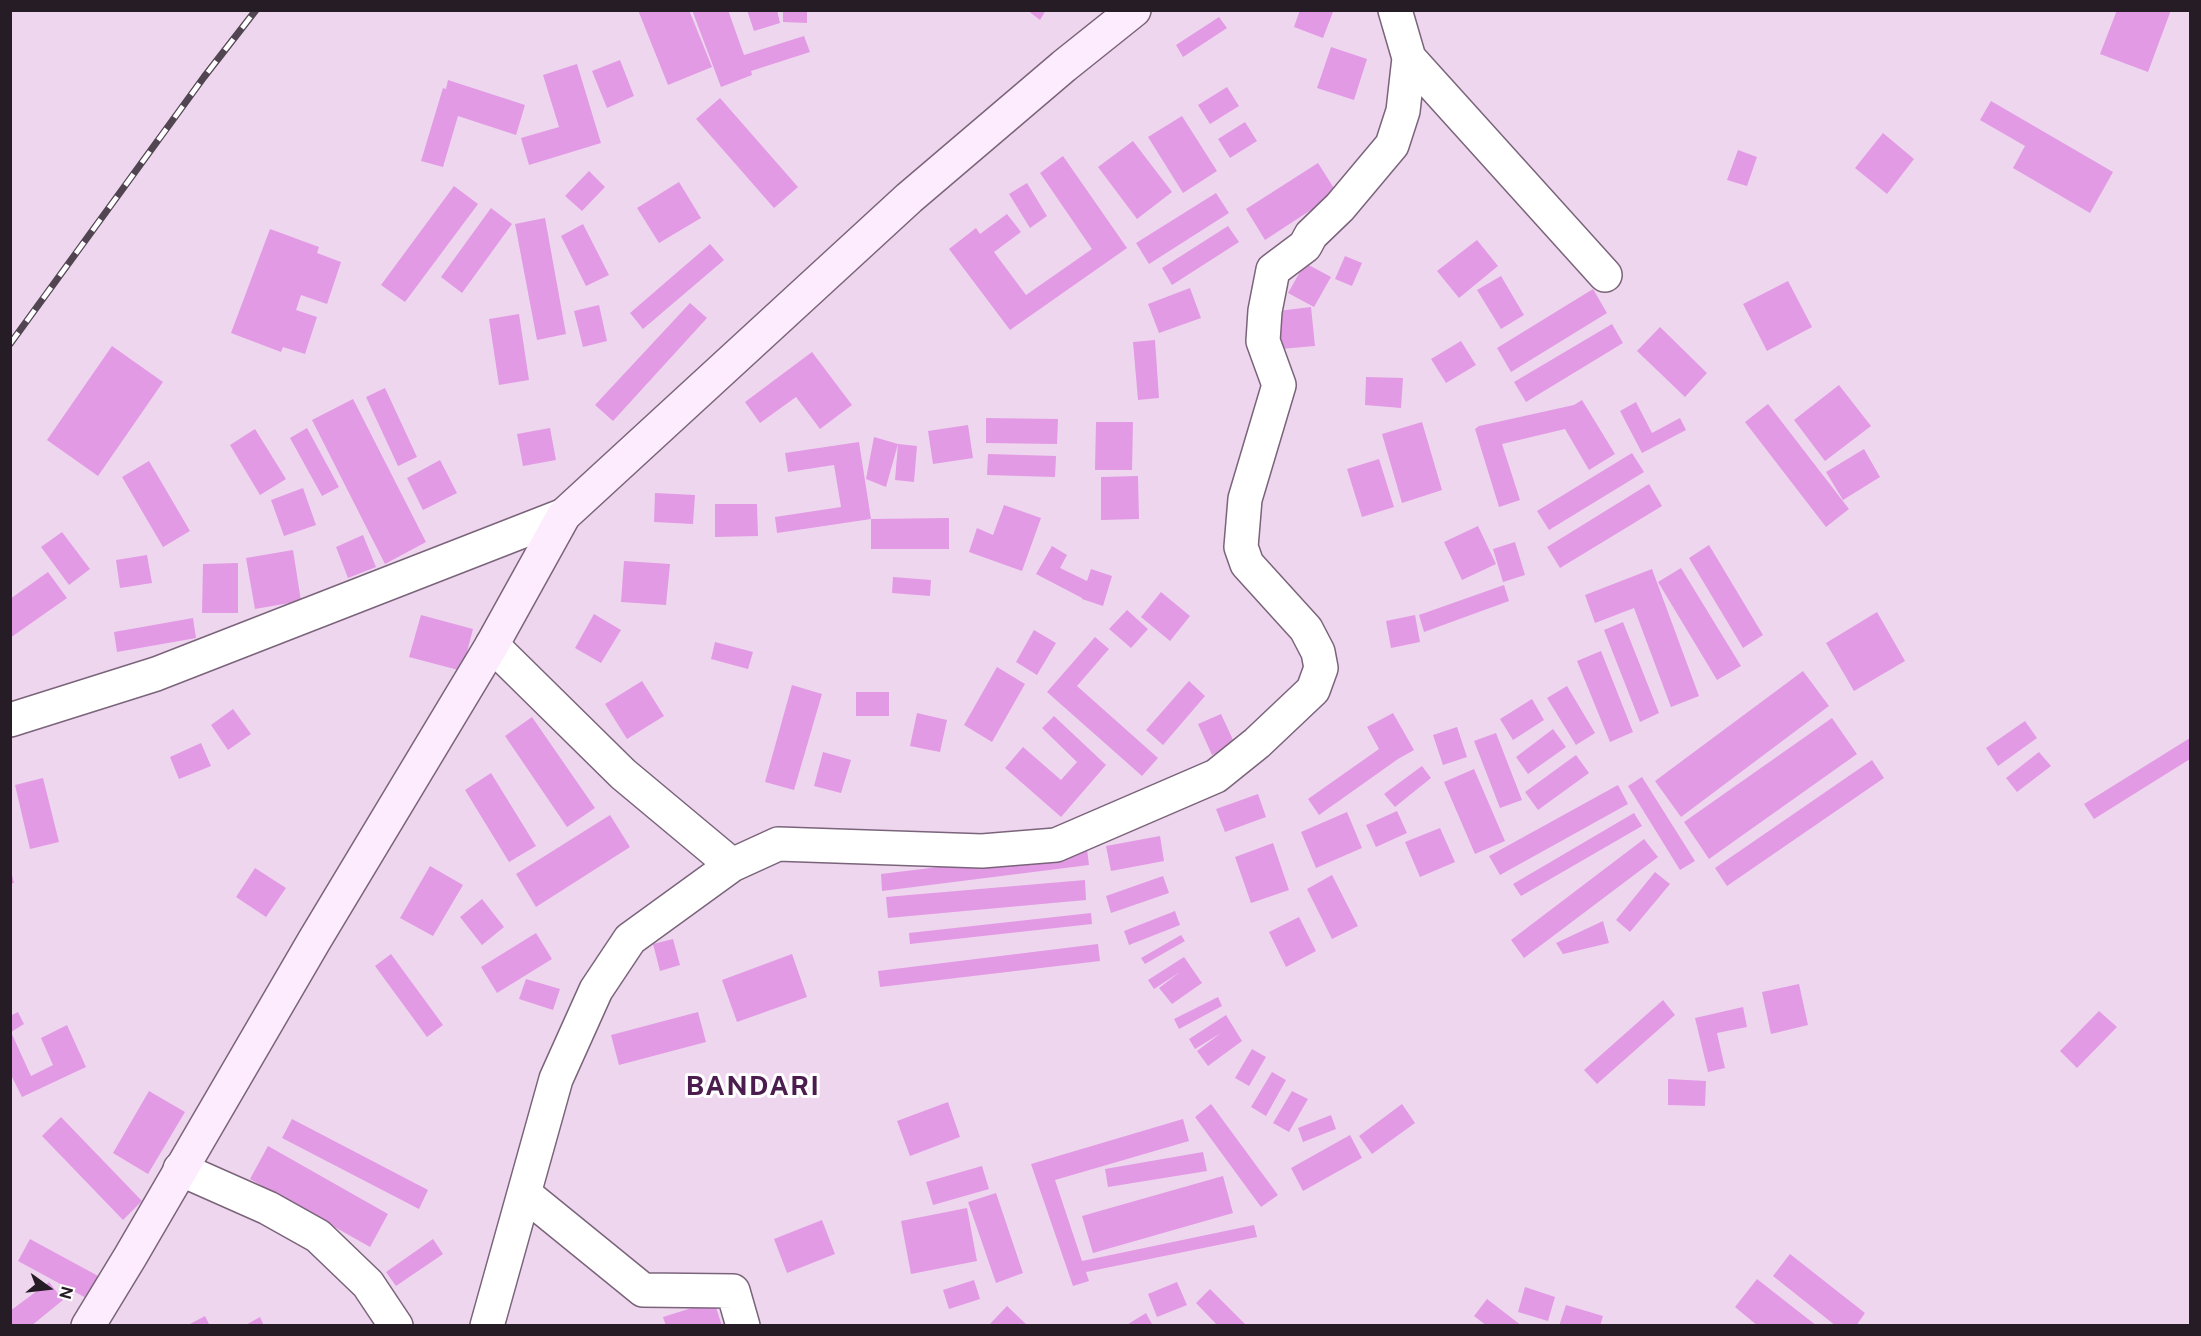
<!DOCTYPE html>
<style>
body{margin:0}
#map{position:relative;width:2201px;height:1336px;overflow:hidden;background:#efd6ef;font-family:"Public Sans",sans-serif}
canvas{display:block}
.frame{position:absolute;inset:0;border:12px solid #251c25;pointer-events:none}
.north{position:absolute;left:18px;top:1258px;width:60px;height:60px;-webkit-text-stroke:4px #fff;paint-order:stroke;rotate:105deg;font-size:16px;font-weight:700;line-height:24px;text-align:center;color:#251c25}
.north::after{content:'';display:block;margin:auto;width:21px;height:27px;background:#251c25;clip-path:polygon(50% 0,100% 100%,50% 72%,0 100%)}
</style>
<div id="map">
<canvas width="2201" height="1336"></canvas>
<div class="frame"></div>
<div class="north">N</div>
</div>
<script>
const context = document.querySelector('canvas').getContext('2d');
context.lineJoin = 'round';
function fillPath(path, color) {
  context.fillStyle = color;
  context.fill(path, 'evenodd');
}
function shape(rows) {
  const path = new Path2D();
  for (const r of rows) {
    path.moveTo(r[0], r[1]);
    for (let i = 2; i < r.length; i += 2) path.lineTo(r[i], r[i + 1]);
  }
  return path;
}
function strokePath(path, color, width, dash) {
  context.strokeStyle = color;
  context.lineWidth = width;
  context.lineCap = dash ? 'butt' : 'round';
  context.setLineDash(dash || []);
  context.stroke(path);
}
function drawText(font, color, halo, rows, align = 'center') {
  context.font = font + ' "Public Sans",sans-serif';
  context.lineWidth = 6;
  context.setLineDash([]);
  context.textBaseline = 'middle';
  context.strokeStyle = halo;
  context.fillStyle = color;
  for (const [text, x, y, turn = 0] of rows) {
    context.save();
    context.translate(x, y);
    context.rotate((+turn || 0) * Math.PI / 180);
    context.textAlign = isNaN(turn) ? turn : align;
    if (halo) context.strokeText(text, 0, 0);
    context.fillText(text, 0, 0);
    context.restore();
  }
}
fillPath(shape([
 [638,10,689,10,712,67,668,85],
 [692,10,728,10,744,55,804,36,810,52,751,71,752,75,721,87],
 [747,10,777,10,780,23,754,31],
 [783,10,807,10,807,23,783,22],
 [1027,10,1046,10,1040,20],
 [1300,10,1333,12,1323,38,1294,27],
 [2117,10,2171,10,2148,72,2100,54],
 [1219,17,1227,28,1183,57,1176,45],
 [1331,47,1367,59,1354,100,1317,88],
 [620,60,634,96,607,108,592,71],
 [577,64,601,143,529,165,521,138,559,127,543,75],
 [448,80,525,105,516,135,458,116,443,167,421,161,443,88,446,89],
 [1227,87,1239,106,1210,124,1198,105],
 [720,98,798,187,774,208,696,119],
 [1991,101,2113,172,2090,213,2013,168,2025,146,1980,120],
 [1182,116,1217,171,1183,193,1148,137],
 [1245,122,1257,141,1230,158,1218,139],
 [1883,133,1914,159,1887,194,1855,168],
 [1133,141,1172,192,1137,219,1098,167],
 [1738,150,1757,157,1747,186,1727,180],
 [1063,156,1127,248,1010,330,949,249,976,228,980,234,1007,214,1021,232,994,252,1026,295,1092,249,1040,173],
 [1318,163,1337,193,1265,240,1246,209],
 [589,171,605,187,582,211,565,196],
 [679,182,701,218,659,243,637,208],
 [1027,183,1047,216,1030,228,1009,194],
 [454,186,478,204,405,302,381,285],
 [1216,193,1229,213,1149,264,1136,243],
 [491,208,512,224,462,293,441,277],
 [545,218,566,334,537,340,515,224],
 [583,224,609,275,586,286,561,236],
 [1228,226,1239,242,1172,285,1162,268],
 [270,229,319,247,317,253,341,262,327,304,301,295,296,310,317,317,305,354,283,347,281,352,231,333],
 [1477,240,1498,266,1459,298,1437,271],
 [710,244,724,260,643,329,630,313],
 [1345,256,1362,263,1352,286,1335,279],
 [1305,263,1331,277,1314,307,1288,293],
 [1501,276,1524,315,1501,329,1477,290],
 [1788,281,1812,327,1767,351,1743,304],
 [1190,288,1201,318,1159,333,1148,304],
 [1593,289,1607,313,1511,372,1497,348],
 [690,303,707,318,613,421,595,405],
 [599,305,607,341,583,347,574,311],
 [1311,307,1315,346,1281,349,1278,311],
 [519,314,529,380,499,385,489,319],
 [1612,324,1623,343,1526,402,1514,382],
 [1660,327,1707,373,1685,397,1637,351],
 [1155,340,1159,398,1138,400,1133,342],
 [1461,341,1476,365,1446,383,1431,359],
 [112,346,163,382,98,476,47,440],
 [812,352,852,405,820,429,796,397,760,423,745,402],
 [1366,377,1403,378,1401,408,1365,405],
 [1839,385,1871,426,1825,461,1794,420],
 [385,388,417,457,398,466,366,397],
 [353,399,426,542,385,564,312,420],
 [1582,400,1615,454,1589,470,1565,429,1502,444,1520,500,1499,507,1475,429,1479,426,1574,405],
 [1636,402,1652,433,1680,418,1686,430,1642,453,1620,411],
 [1768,404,1849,509,1826,527,1745,422],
 [986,418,1058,419,1057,444,986,443],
 [1096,422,1133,422,1132,470,1095,470],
 [1422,422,1442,490,1402,503,1382,434],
 [968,425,973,458,933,464,928,431],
 [307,428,339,487,322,496,290,438],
 [550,428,556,460,523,466,517,434],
 [255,429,286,479,260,495,230,445],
 [874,437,898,444,917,446,914,482,895,480,898,444,886,487,866,479],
 [859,442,871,519,777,533,775,517,841,507,834,465,788,472,785,453],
 [1864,449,1880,477,1843,500,1826,472],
 [1632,453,1644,472,1549,530,1537,511],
 [988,454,1056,456,1055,477,987,475],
 [1379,459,1394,507,1362,517,1347,469],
 [440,460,457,493,423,510,407,478],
 [149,461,190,531,163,547,122,477],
 [1138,476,1139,519,1101,520,1101,477],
 [1649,484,1662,506,1560,568,1547,547],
 [303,488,316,525,284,536,271,500],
 [655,493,695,495,693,524,654,522],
 [715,504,757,504,758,536,715,537],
 [1004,505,1041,518,1022,571,969,552,977,528,993,535],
 [949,518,949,549,871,549,871,519],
 [1478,526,1496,564,1462,580,1444,542],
 [62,532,90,569,69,585,41,547],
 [363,535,376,567,348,578,336,547],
 [1515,542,1525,575,1503,582,1493,549],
 [1709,545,1763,635,1743,648,1689,558],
 [1052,546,1067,555,1060,568,1087,581,1091,569,1112,576,1103,606,1082,599,1082,598,1036,574],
 [293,550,301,601,255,609,246,558],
 [147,555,152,583,120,588,116,560],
 [624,561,670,564,666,605,621,602],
 [238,563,238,613,202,613,203,564],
 [1681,568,1741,666,1717,680,1658,582],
 [1652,569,1699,696,1671,707,1634,608,1595,623,1585,595],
 [48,572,67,598,10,638,10,599],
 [893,577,931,580,930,596,892,593],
 [1504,585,1509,601,1424,632,1419,615],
 [1161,592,1190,616,1170,641,1141,617],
 [1127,610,1148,629,1131,648,1109,629],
 [1877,612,1905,661,1854,691,1826,643],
 [594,614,621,630,601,663,575,648],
 [421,615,473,629,462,671,409,657],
 [1415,615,1420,642,1391,648,1386,621],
 [193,618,196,638,117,652,114,632],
 [1623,622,1659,713,1640,722,1604,630],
 [1034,630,1056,643,1037,675,1016,662],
 [1095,637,1109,649,1077,686,1158,758,1142,776,1047,692],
 [715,642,753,652,748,669,711,659],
 [1601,651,1633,732,1610,742,1577,661],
 [997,667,1025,684,992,742,964,725],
 [1803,671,1829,706,1681,817,1655,781],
 [642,681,664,716,627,739,605,704],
 [1189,681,1205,696,1163,745,1146,730],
 [792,685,822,694,794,790,765,782],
 [1567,686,1595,733,1576,745,1547,698],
 [856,692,889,692,889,716,856,716],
 [1532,699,1544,720,1513,740,1500,719],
 [233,709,251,734,228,750,211,725],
 [917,713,947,720,940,752,910,746],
 [1393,713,1414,750,1398,759,1319,815,1308,799,1379,749,1367,727],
 [1221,714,1235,744,1212,755,1198,724],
 [1054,716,1106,765,1061,817,1005,768,1023,747,1061,780,1077,762,1042,728],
 [532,717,595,808,567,827,505,736],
 [1832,718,1857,754,1709,859,1684,822],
 [2025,721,2037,738,1998,766,1986,748],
 [1457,727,1467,757,1443,765,1433,735],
 [1553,729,1566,747,1528,774,1516,757],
 [1496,733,1522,800,1500,808,1474,741],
 [2190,738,2190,759,2094,819,2084,804],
 [201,743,211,766,179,779,170,757],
 [823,752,851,760,841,793,814,786],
 [2039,752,2051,766,2017,792,2006,778],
 [1576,755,1589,773,1538,810,1525,792],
 [1872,760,1884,778,1727,886,1715,868],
 [1422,766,1431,778,1395,807,1384,794],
 [1474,769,1505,841,1475,854,1444,782],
 [491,773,536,846,509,862,465,790],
 [1642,777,1695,861,1680,870,1628,786],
 [43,778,59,842,30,849,15,785],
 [1618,785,1628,804,1500,875,1489,856],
 [1258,794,1266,817,1225,832,1216,809],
 [1397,811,1407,833,1376,847,1366,825],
 [1347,812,1362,848,1316,868,1301,832],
 [1634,813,1642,826,1521,896,1513,884],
 [610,815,630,847,536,907,516,874],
 [1440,828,1455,862,1420,877,1405,842],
 [1160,836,1164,861,1111,871,1106,846],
 [1644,839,1658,857,1524,958,1511,940],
 [1273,843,1289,890,1251,903,1235,857],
 [1087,849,1089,865,882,891,881,874],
 [430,866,463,885,433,936,400,918],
 [10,868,14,883,10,884],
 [255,868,286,888,266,917,236,897],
 [1655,872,1670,884,1630,932,1616,920],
 [1332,875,1358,926,1332,939,1307,889],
 [1163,876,1169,893,1111,913,1106,896],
 [1085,880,1086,900,888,918,886,897],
 [482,899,504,927,482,945,460,917],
 [1175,911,1180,925,1129,945,1124,931],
 [1091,913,1092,924,910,944,909,933],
 [1299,917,1316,951,1286,967,1269,932],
 [1603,921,1609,943,1563,954,1556,943],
 [536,933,552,959,497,993,481,967],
 [1181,935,1185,941,1145,964,1141,958],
 [673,939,680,965,660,971,653,944],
 [1098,944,1100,961,880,987,878,971],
 [391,954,443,1025,427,1037,375,966],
 [792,954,807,997,737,1022,722,980],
 [1184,957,1202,983,1172,1004,1159,988,1180,972,1154,989,1148,980],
 [526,979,560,989,553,1010,519,999],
 [1799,984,1808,1025,1771,1034,1762,992],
 [1218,997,1222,1006,1179,1029,1174,1019],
 [1663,1000,1675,1015,1597,1084,1584,1070],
 [1743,1007,1747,1027,1717,1033,1725,1068,1708,1072,1695,1018],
 [2099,1011,2117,1027,2077,1068,2060,1051],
 [18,1012,24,1024,11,1032,31,1076,53,1065,41,1038,67,1025,86,1067,22,1097,10,1073,10,1016],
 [698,1012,706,1042,619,1065,611,1035],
 [1226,1015,1242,1041,1208,1066,1197,1051,1221,1033,1195,1049,1189,1039],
 [1252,1049,1266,1057,1249,1086,1235,1078],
 [1272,1072,1286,1080,1266,1116,1251,1107],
 [1668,1079,1706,1081,1705,1106,1668,1105],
 [149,1091,185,1112,148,1174,113,1153],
 [1292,1091,1308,1099,1289,1132,1273,1123],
 [948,1102,960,1137,910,1156,897,1121],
 [1211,1104,1278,1195,1261,1207,1195,1117],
 [1402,1104,1415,1123,1372,1154,1359,1136],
 [1331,1115,1336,1129,1303,1142,1298,1128],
 [61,1117,142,1201,123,1220,42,1136],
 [292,1119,428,1190,419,1209,282,1138],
 [1183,1119,1189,1141,1055,1180,1082,1261,1254,1225,1257,1237,1086,1272,1089,1281,1073,1286,1031,1164],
 [1350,1135,1362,1158,1303,1191,1291,1168],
 [268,1146,388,1214,370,1247,250,1179],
 [1203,1152,1207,1171,1108,1187,1105,1169],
 [982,1166,989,1189,933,1205,926,1182],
 [1223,1176,1233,1213,1093,1253,1082,1216],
 [996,1193,1023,1273,996,1283,968,1202],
 [967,1208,977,1261,911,1274,901,1221],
 [822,1220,835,1254,787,1273,774,1239],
 [30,1239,100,1277,88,1299,18,1261],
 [433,1239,443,1254,396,1286,386,1272],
 [1790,1254,1865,1313,1856,1326,1836,1326,1773,1276],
 [1757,1279,1817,1326,1758,1326,1735,1307],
 [974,1280,980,1299,949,1309,943,1290],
 [49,1282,63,1300,31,1326,10,1326,10,1311],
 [1177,1282,1187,1305,1157,1317,1148,1294],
 [1525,1287,1555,1297,1548,1321,1518,1312],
 [1210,1289,1247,1326,1218,1326,1196,1303],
 [1487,1299,1522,1326,1487,1326,1474,1316],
 [714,1301,722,1326,666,1326,663,1317],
 [1566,1305,1603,1316,1600,1326,1559,1326],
 [1007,1306,1028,1326,988,1326],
 [1146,1313,1153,1326,1125,1326],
 [205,1316,210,1326,191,1326,190,1324],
 [260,1317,264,1326,244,1326]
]), '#e29ae4');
const street = shape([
 [1409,58,1605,275],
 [492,645,623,774,732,865],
 [10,720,156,674,564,515],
 [180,1169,268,1208,318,1236,368,1284,396,1326],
 [525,1194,643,1290,733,1291,743,1326],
 [487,1326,556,1079,596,990,630,939,732,865,778,844,982,851,1056,845,1216,776,1257,743,1313,690,1321,668,1318,652,1306,629,1247,564,1241,547,1245,499,1279,385,1263,341,1265,311,1273,270,1305,246,1311,235,1340,207,1392,145,1403,111,1409,58,1395,10]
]);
const secondary = shape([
 [88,1326,130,1257,314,941,492,645,564,515,909,198,1064,66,1134,10]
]);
strokePath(street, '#7a647a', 36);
strokePath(secondary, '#7a647a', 36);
strokePath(street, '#fff', 33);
strokePath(secondary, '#fdecfd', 33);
const rail = shape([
 [10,344,204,77,256,10]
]);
strokePath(rail, '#514551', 7);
strokePath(rail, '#fff', 4.5, [14]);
context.letterSpacing = '1.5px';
drawText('bold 27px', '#4b1c4e', '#fff', [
 ["BANDARI",753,1087]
]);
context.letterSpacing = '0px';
</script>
